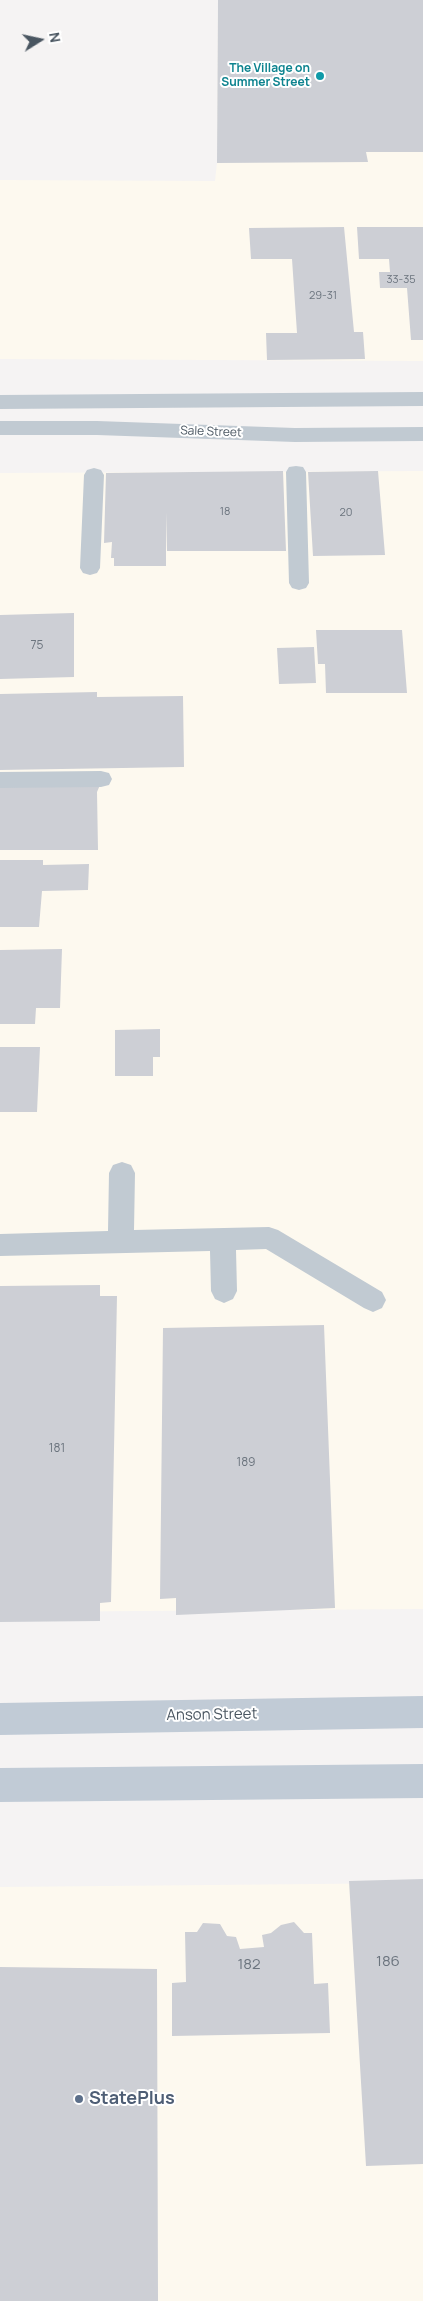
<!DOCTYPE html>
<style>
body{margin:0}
#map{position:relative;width:423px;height:2301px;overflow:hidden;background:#f5f3f3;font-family:Manrope,sans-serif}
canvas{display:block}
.north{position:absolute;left:15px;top:15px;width:50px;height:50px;-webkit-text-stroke:4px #fff;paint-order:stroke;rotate:80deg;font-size:14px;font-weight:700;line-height:20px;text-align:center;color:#4a5661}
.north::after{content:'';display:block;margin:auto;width:18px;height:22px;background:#4a5661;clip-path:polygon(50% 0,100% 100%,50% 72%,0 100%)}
</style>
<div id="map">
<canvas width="423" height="2301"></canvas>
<div class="north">N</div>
</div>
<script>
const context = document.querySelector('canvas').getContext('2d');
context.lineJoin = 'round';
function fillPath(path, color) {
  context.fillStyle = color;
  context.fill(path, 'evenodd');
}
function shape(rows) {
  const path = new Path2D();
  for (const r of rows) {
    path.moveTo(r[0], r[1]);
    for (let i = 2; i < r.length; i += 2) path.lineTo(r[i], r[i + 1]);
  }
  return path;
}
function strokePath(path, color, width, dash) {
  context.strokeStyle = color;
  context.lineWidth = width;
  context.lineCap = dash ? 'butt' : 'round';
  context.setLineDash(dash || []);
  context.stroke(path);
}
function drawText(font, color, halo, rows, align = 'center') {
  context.font = font + ' Manrope,sans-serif';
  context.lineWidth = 4;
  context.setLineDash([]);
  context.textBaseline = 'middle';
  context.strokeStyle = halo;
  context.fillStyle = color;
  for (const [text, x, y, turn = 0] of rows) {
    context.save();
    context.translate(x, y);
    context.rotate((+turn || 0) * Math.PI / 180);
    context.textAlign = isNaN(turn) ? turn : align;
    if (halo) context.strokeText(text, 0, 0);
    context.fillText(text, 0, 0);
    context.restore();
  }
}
fillPath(shape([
 [218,0,423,0,423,361,0,359,0,180,215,181,217,163],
 [423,471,423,1609,0,1612,0,473],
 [423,1883,423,2301,0,2301,0,1887]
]), '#fdf9ef');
fillPath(shape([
 [218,0,423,0,423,152,366,152,368,162,217,163],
 [344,227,354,332,363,332,365,359,267,360,266,333,297,333,292,259,251,259,249,228],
 [357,227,423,227,423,340,411,340,407,288,380,288,379,272,390,272,389,259,359,259],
 [283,471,286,551,167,551,166,512,166,566,114,566,114,558,111,558,112,542,104,543,106,473],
 [378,471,385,555,313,556,308,472],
 [74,613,74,677,0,679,0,615],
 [316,630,402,630,407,693,326,693,325,664,318,664],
 [314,647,316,683,279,684,277,648],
 [97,692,97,697,183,696,184,767,0,770,0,694],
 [0,785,100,785,97,792,98,850,0,850],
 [0,860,43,860,43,865,89,864,88,890,42,891,39,927,0,927],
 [62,949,60,1008,36,1008,35,1024,0,1024,0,950],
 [160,1029,160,1057,153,1057,153,1076,115,1076,115,1030],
 [0,1047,40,1047,37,1112,0,1112],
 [100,1285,100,1296,117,1296,111,1602,100,1603,100,1621,0,1622,0,1286],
 [324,1325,335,1608,176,1615,176,1598,160,1599,163,1328],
 [423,1879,423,2164,366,2166,349,1881],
 [294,1922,304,1933,312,1933,314,1984,328,1983,330,2033,172,2036,172,1983,186,1982,185,1932,197,1932,203,1923,220,1924,227,1936,236,1937,240,1949,264,1947,262,1935,271,1933,281,1925],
 [0,1967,157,1969,158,2301,0,2301]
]), '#cdcfd5');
fillPath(shape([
 [296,466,303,467,306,472,309,583,306,588,299,590,292,588,289,583,286,472,289,467,296,466],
 [94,468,101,470,104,475,100,568,97,573,90,575,83,573,80,568,84,475,87,470,94,468],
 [101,771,109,773,112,779,109,785,101,787,0,788,0,772,101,771],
 [122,1162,131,1165,135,1173,134,1230,269,1227,278,1230,382,1292,386,1300,382,1308,373,1312,364,1308,266,1249,236,1250,237,1291,233,1299,224,1303,215,1299,211,1291,210,1251,0,1256,0,1234,108,1231,109,1173,113,1165,122,1162]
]), '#c1cad2');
fillPath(shape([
 [423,392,423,406,0,409,0,395,423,392],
 [0,421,97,421,295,428,423,427,423,441,295,442,97,435,0,435,0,421]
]), '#c1cad2');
fillPath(shape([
 [423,1696,423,1728,0,1735,0,1703,423,1696],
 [423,1764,423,1798,0,1802,0,1768,423,1764]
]), '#c1cbd6');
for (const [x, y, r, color] of [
 [320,76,5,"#0f9aa8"],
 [79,2099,5,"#5c6f8a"]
]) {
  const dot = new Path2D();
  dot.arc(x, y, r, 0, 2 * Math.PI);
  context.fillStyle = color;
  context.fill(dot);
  strokePath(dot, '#fff', 2);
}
drawText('11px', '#6b747e', null, [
 ["33-35",401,280],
 ["29-31",323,296],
 ["18",225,512],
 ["20",346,513]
]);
drawText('bold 12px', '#0d838f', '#fff', [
 ["The Village on",310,69],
 ["Summer Street",310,83]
], 'right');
drawText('12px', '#4a5661', '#fff', [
 ["Sale Street",211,432,2]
]);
drawText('12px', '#6b747e', null, [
 ["75",37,646],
 ["181",57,1449],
 ["189",246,1463]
]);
drawText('15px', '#4a5661', '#fff', [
 ["Anson Street",212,1715,-1]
]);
drawText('15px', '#6b747e', null, [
 ["186",388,1962],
 ["182",249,1965]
]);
drawText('bold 18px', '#4e5e75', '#fff', [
 ["StatePlus",89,2099]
], 'left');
</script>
